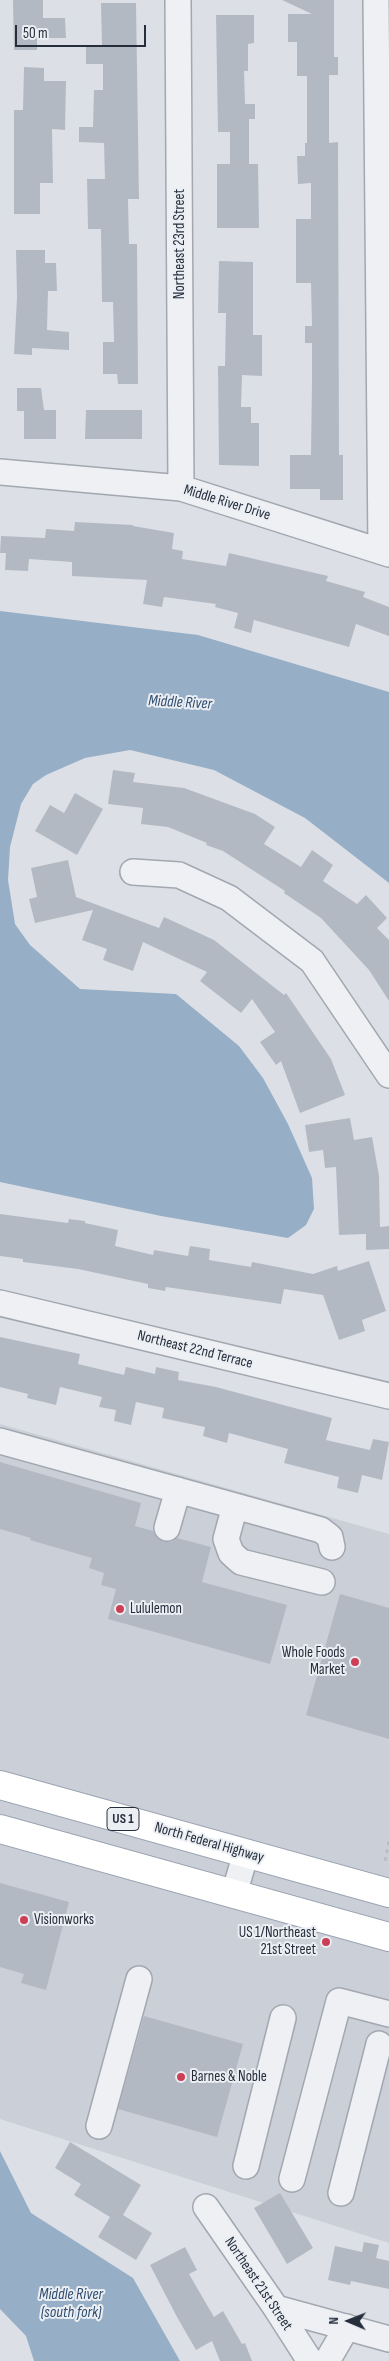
<!DOCTYPE html>
<style>
body{margin:0}
#map{position:relative;width:389px;height:2361px;overflow:hidden;background:#dce0e6;font-family:"Sofia Sans Condensed",sans-serif}
canvas{display:block}
.north{position:absolute;left:324px;top:2296px;width:50px;height:50px;-webkit-text-stroke:4px #ebeff4;paint-order:stroke;rotate:271deg;font-size:14px;font-weight:700;line-height:20px;text-align:center;color:#262e3c}
.north::after{content:'';display:block;margin:auto;width:18px;height:22px;background:#262e3c;clip-path:polygon(50% 0,100% 100%,50% 72%,0 100%)}
.scale{position:absolute;left:15px;top:25px;width:131px;height:22px;box-sizing:border-box;border:2px solid #262e3c;border-top:0;padding-left:6px;font-size:15px;line-height:18px;white-space:nowrap;color:#262e3c;-webkit-text-stroke:4px #ebeff4;paint-order:stroke}
</style>
<div id="map">
<canvas width="389" height="2361"></canvas>
<div class="north">N</div>
<div class="scale">50 m</div>
</div>
<script>
const context = document.querySelector('canvas').getContext('2d');
context.lineJoin = 'round';
function fillPath(path, color) {
  context.fillStyle = color;
  context.fill(path, 'evenodd');
}
function shape(rows) {
  const path = new Path2D();
  for (const r of rows) {
    path.moveTo(r[0], r[1]);
    for (let i = 2; i < r.length; i += 2) path.lineTo(r[i], r[i + 1]);
  }
  return path;
}
function strokePath(path, color, width, dash) {
  context.strokeStyle = color;
  context.lineWidth = width;
  context.lineCap = dash ? 'butt' : 'round';
  context.setLineDash(dash || []);
  context.stroke(path);
}
function drawText(font, color, halo, rows, align = 'center') {
  context.font = font + ' "Sofia Sans Condensed",sans-serif';
  context.lineWidth = 4;
  context.setLineDash([]);
  context.textBaseline = 'middle';
  context.strokeStyle = halo;
  context.fillStyle = color;
  for (const [text, x, y, turn = 0] of rows) {
    context.save();
    context.translate(x, y);
    context.rotate((+turn || 0) * Math.PI / 180);
    context.textAlign = isNaN(turn) ? turn : align;
    if (halo) context.strokeText(text, 0, 0);
    context.fillText(text, 0, 0);
    context.restore();
  }
}
fillPath(shape([
 [0,1424,389,1534,389,2243,0,2119]
]), '#cacfd8');
fillPath(shape([
 [0,611,198,635,389,692,389,883,305,818,214,770,130,750,85,758,46,775,33,784,21,804,10,847,8,880,15,924,30,945,80,989,176,994,239,1046,263,1078,288,1124,312,1178,314,1209,306,1225,288,1238,161,1216,0,1182],
 [0,2151,31,2213,133,2278,180,2361,34,2361,26,2336,0,2309]
]), '#96aec6');
fillPath(shape([
 [13,0,43,0,43,18,65,18,66,38,37,38,37,50,14,50],
 [282,0,334,0,334,57,338,57,338,75,329,75,329,143,338,142,339,455,343,455,343,500,320,500,320,489,290,489,290,455,311,455,312,380,312,343,305,343,305,326,312,326,311,283,296,283,296,219,311,219,311,183,298,184,297,156,305,156,305,143,307,143,307,76,297,76,297,42,288,42,288,14,312,14],
 [101,3,136,3,139,199,128,199,129,244,137,244,138,384,118,384,117,374,103,374,103,342,114,342,113,302,102,302,101,229,88,229,87,179,105,179,104,143,79,142,79,127,93,127,94,90,103,90,103,64,86,64,86,46,102,45],
 [216,15,254,15,254,43,248,44,248,71,244,71,245,104,255,104,255,119,249,119,249,164,258,164,259,228,217,228,217,164,230,164,230,132,218,132],
 [24,67,44,68,44,81,66,81,65,130,52,129,53,183,40,183,40,214,14,214,14,110,23,110],
 [16,250,45,250,45,263,56,263,57,291,48,291,47,330,69,332,69,350,32,348,32,355,14,354,17,297],
 [219,261,253,262,253,335,262,335,262,376,242,375,241,407,251,407,251,423,259,423,259,466,219,465,218,366,225,366,226,313,218,313],
 [17,388,41,388,44,410,56,410,56,439,24,439,24,411,17,411],
 [86,410,142,410,142,439,85,439],
 [75,522,133,525,133,526,174,533,172,549,183,551,182,559,226,566,229,553,328,576,326,581,365,592,363,597,389,607,389,636,356,624,349,647,254,620,251,633,234,628,238,613,215,607,216,604,164,597,162,607,143,604,147,580,72,576,72,562,29,559,28,571,5,570,6,553,0,553,1,536,45,538,46,529,74,531],
 [113,770,135,773,133,782,184,788,255,814,275,827,264,844,301,867,312,850,333,865,323,881,357,904,366,895,387,918,377,928,389,940,389,1001,369,970,321,918,284,893,285,891,223,851,206,845,207,843,168,827,141,824,143,808,108,804],
 [75,793,103,809,77,855,35,831,50,805,64,813],
 [68,860,76,897,159,928,164,917,214,940,284,995,286,993,331,1059,345,1095,300,1113,281,1061,276,1065,260,1042,275,1032,252,999,241,1013,200,981,207,972,143,942,133,971,103,960,107,949,82,940,93,910,35,923,29,899,37,897,31,868],
 [350,1118,354,1140,372,1137,379,1176,380,1227,389,1226,389,1249,366,1250,366,1234,339,1235,336,1167,325,1168,323,1150,309,1152,305,1125],
 [0,1214,68,1223,69,1219,85,1221,85,1223,118,1230,115,1246,153,1255,154,1250,188,1256,190,1246,210,1249,209,1260,251,1267,252,1262,313,1274,337,1266,338,1271,369,1261,386,1311,362,1320,365,1331,339,1340,323,1295,284,1289,281,1304,166,1287,165,1291,148,1288,148,1284,78,1269,23,1262,23,1259,0,1256],
 [0,1337,80,1354,78,1364,124,1375,126,1367,155,1374,156,1367,179,1372,178,1380,216,1387,332,1418,326,1440,370,1450,373,1439,389,1442,382,1480,362,1475,358,1493,337,1488,339,1477,284,1463,288,1449,229,1433,227,1443,203,1436,205,1427,162,1418,164,1408,136,1402,131,1425,114,1421,116,1410,99,1407,102,1397,60,1387,56,1405,27,1398,28,1394,0,1387],
 [0,1462,141,1503,135,1526,153,1531,157,1538,163,1542,171,1542,177,1538,211,1547,202,1582,287,1605,270,1664,108,1619,116,1589,101,1585,104,1573,89,1568,92,1558,30,1540,31,1538,0,1529],
 [340,1594,389,1608,389,1739,306,1715],
 [0,1883,69,1902,46,1990,21,1983,24,1974,0,1967],
 [144,2016,243,2044,217,2137,118,2109],
 [70,2142,141,2185,123,2215,152,2233,136,2260,98,2237,110,2217,74,2195,81,2184,55,2168],
 [280,2193,313,2248,287,2264,254,2208],
 [364,2242,379,2245,376,2258,389,2261,389,2289,351,2281,350,2285,328,2280,335,2246,362,2252],
 [185,2247,197,2270,189,2274,214,2317,223,2311,242,2344,245,2343,252,2361,220,2361,212,2341,196,2350,177,2317,150,2265]
]), '#b3b9c3');
const minor = shape([
 [178,0,181,488],
 [376,0,381,550],
 [0,472,181,488,389,554],
 [133,872,179,875,229,898,312,961,389,1075],
 [0,1303,389,1396],
 [0,1441,235,1506],
 [167,1528,178,1490],
 [322,1582,241,1562,231,1553,226,1539,235,1506,321,1530,330,1537,332,1547],
 [234,1894,246,1853],
 [99,2126,139,1979],
 [246,2166,283,2018],
 [292,2179,339,2001,389,2014],
 [341,2193,379,2044],
 [206,2207,276,2308,310,2361],
 [276,2308,389,2339],
 [327,2361,347,2327]
]);
const major = shape([
 [0,1785,389,1893],
 [0,1829,389,1937]
]);
strokePath(minor, '#a2a7b0', 28);
strokePath(major, '#9ba4b1', 30);
strokePath(shape([
 [385,1861,389,1841]
]), '#babec4', 3, [4, 4]);
strokePath(minor, '#eef0f4', 25);
strokePath(major, '#fff', 28);
for (const [x, y, r, color] of [
 [120,1609,5,"#cc3f55"],
 [355,1662,5,"#cc3f55"],
 [24,1920,5,"#cc3f55"],
 [326,1942,5,"#cc3f55"],
 [181,2077,5,"#cc3f55"]
]) {
  const dot = new Path2D();
  dot.arc(x, y, r, 0, 2 * Math.PI);
  context.fillStyle = color;
  context.fill(dot);
  strokePath(dot, '#ebeff4', 2);
}
for (const [x, y, w] of [
 [123,1819,32]
]) {
  const box = new Path2D();
  box.roundRect(x - w / 2, y - 11.5, w, 23, 4);
  context.fillStyle = '#ebeff4';
  context.fill(box);
  strokePath(box, '#262e3c', 1);
}
drawText('bold 14px', '#262e3c', null, [
 ["US 1",123,1819]
]);
drawText('15px', '#262e3c', '#ebeff4', [
 ["Northeast 23rd Street",180,244,-90],
 ["Middle River Drive",227,503,17],
 ["Northeast 22nd Terrace",195,1350,14],
 ["North Federal Highway",209,1843,16],
 ["Northeast 21st Street",258,2284,56]
]);
drawText('15px', '#262e3c', '#ebeff4', [
 ["Lululemon",130,1609],
 ["Whole Foods",345,1653,"right"],
 ["Market",345,1670,"right"],
 ["Visionworks",34,1920],
 ["US 1/Northeast",316,1933,"right"],
 ["21st Street",316,1950,"right"],
 ["Barnes & Noble",191,2077]
], 'left');
drawText('italic 16px', '#304d6f', '#ebeff4', [
 ["Middle River",180,703,3],
 ["Middle River",71,2295],
 ["(south fork)",71,2313]
]);
</script>
